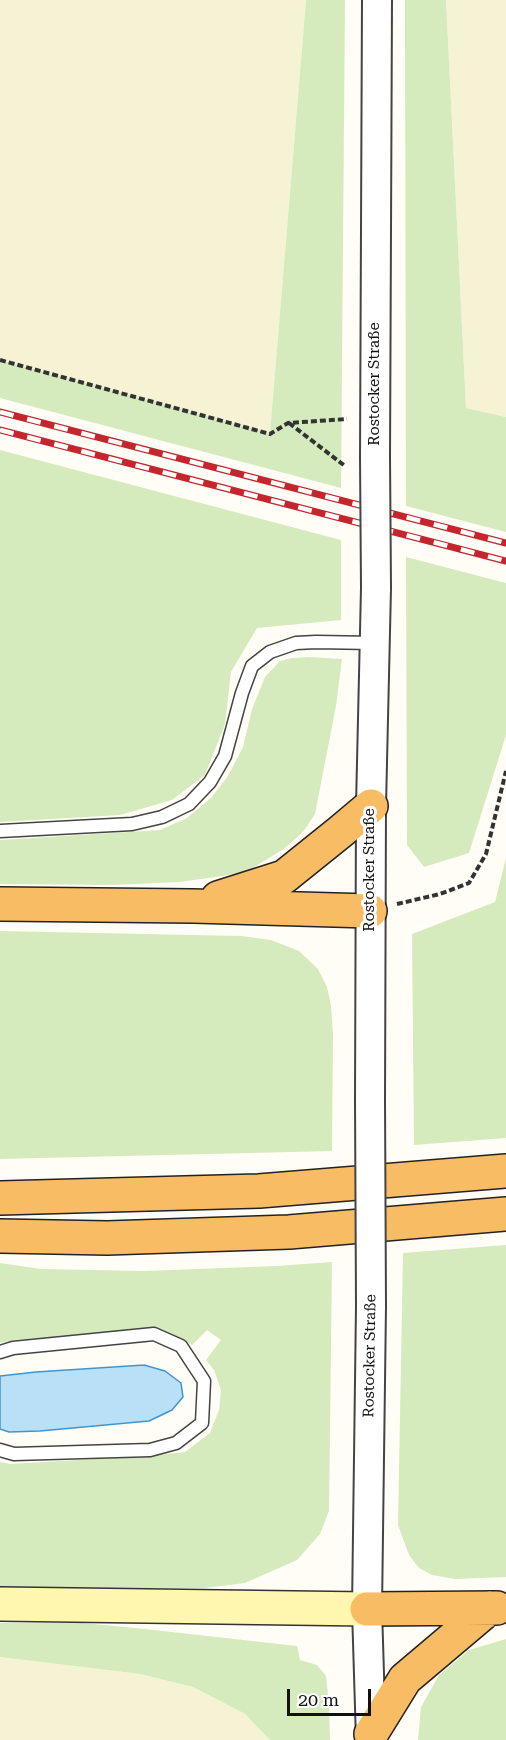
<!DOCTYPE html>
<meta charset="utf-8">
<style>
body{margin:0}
#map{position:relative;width:506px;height:1740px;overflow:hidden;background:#fffdf5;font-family:"Roboto Serif",serif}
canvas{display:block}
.scale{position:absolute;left:287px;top:1689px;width:84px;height:27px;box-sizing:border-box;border:3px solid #111;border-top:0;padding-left:8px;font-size:18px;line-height:21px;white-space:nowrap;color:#111;-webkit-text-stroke:4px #fff;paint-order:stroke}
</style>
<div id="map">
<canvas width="506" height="1740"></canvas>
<div class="scale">20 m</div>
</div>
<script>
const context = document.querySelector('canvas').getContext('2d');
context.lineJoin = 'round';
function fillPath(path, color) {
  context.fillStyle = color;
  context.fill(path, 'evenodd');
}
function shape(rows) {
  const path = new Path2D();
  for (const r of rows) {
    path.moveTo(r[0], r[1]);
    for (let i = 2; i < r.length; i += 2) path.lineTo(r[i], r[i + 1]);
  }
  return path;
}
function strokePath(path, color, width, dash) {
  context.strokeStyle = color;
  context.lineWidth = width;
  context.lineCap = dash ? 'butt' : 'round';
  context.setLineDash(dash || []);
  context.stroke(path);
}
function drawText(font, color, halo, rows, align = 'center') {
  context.font = font + ' "Roboto Serif",serif';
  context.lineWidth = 6;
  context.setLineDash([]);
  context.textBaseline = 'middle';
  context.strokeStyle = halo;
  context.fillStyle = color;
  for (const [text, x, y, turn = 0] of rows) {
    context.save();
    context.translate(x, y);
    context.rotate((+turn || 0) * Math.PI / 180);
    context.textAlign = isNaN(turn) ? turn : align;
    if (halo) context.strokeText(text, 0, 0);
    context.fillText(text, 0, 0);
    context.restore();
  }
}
fillPath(shape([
 [0,0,306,0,270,434,0,360],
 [446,0,506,0,506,417,466,408],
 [0,1657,140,1674,193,1687,245,1714,270,1740,0,1740]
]), '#f6f3d4');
fillPath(shape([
 [306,0,345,0,341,488,0,398,0,360,270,433],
 [405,0,446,0,466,408,506,417,506,532,406,506],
 [0,450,341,540,341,620,257,628,231,672,225,724,205,775,172,800,120,815,0,822],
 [406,557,506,583,506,735,469,853,424,867,407,845],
 [309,657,342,659,336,706,315,814,303,832,285,848,248,871,223,876,179,882,113,885,0,884,0,840,160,830,187,818,211,798,228,776,243,747,252,709,265,677,280,661,292,658],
 [506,858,506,1138,414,1145,412,934,495,902],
 [0,931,241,936,271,940,299,951,318,969,327,987,331,1005,333,1035,332,1151,0,1159],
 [506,1245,506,1577,455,1579,432,1575,419,1568,409,1555,398,1525,403,1253],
 [332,1262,329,1511,320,1534,297,1560,245,1583,205,1588,0,1588,0,1462,10,1464,147,1456,185,1452,210,1433,219,1410,221,1390,214,1370,206,1360,221,1340,207,1330,192,1345,161,1329,14,1340,0,1343,0,1263,41,1269,144,1271,277,1266],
 [0,1623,83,1623,145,1629,297,1646,300,1660,317,1665,326,1676,329,1704,330,1740,270,1740,245,1714,193,1687,140,1674,0,1657],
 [506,1639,506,1740,418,1740,421,1707,439,1675,469,1650]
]), '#d5ebbd');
const water = shape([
 [144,1365,165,1371,181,1383,183,1397,172,1410,149,1421,40,1431,9,1432,0,1429,0,1376,36,1372,144,1365]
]);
fillPath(water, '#b9e0f7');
strokePath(water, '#3f96cf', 1.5);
const service = shape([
 [0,831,132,824,162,817,189,804,210,782,225,756,242,693,252,666,270,652,296,643,316,642,374,643],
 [0,1352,13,1348,154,1334,181,1346,204,1381,202,1423,176,1443,150,1450,14,1454,0,1450]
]);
const tertiary = shape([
 [375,457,377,0],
 [370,1099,371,806,376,588],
 [371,1306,367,1609,371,1740]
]);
const secondary = shape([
 [0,1604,367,1609]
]);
const trunk = shape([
 [218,898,284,877,340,832,371,806],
 [0,904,193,906,370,911],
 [0,1198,259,1191,506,1171],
 [0,1236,107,1238,289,1232,506,1214],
 [367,1609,497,1608],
 [371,1734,405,1679,489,1608]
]);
strokePath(service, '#444', 15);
strokePath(tertiary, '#444', 32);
strokePath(secondary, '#333', 36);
strokePath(trunk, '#222', 36);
strokePath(shape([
 [0,360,270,434,288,423,347,419],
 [289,423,345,466],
 [397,904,440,894,469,883,486,854,506,771]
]), '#333', 4, [6, 3]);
strokePath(service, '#fff', 12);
strokePath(tertiary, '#fff', 28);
strokePath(secondary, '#fff6b0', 33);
strokePath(trunk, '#f7bc64', 33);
const rail = shape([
 [0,412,506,543],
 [0,430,506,561]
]);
strokePath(rail, '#c4262e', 7);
strokePath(rail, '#fff', 4.5, [14]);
const tertiaryBridge = shape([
 [375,457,376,588],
 [370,1099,371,1306]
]);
strokePath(tertiaryBridge, '#444', 32, []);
strokePath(tertiaryBridge, '#fff', 28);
drawText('15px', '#111', '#fff', [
 ["Rostocker Straße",375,384,-90],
 ["Rostocker Straße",370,870,-90],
 ["Rostocker Straße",370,1356,-89]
]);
</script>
